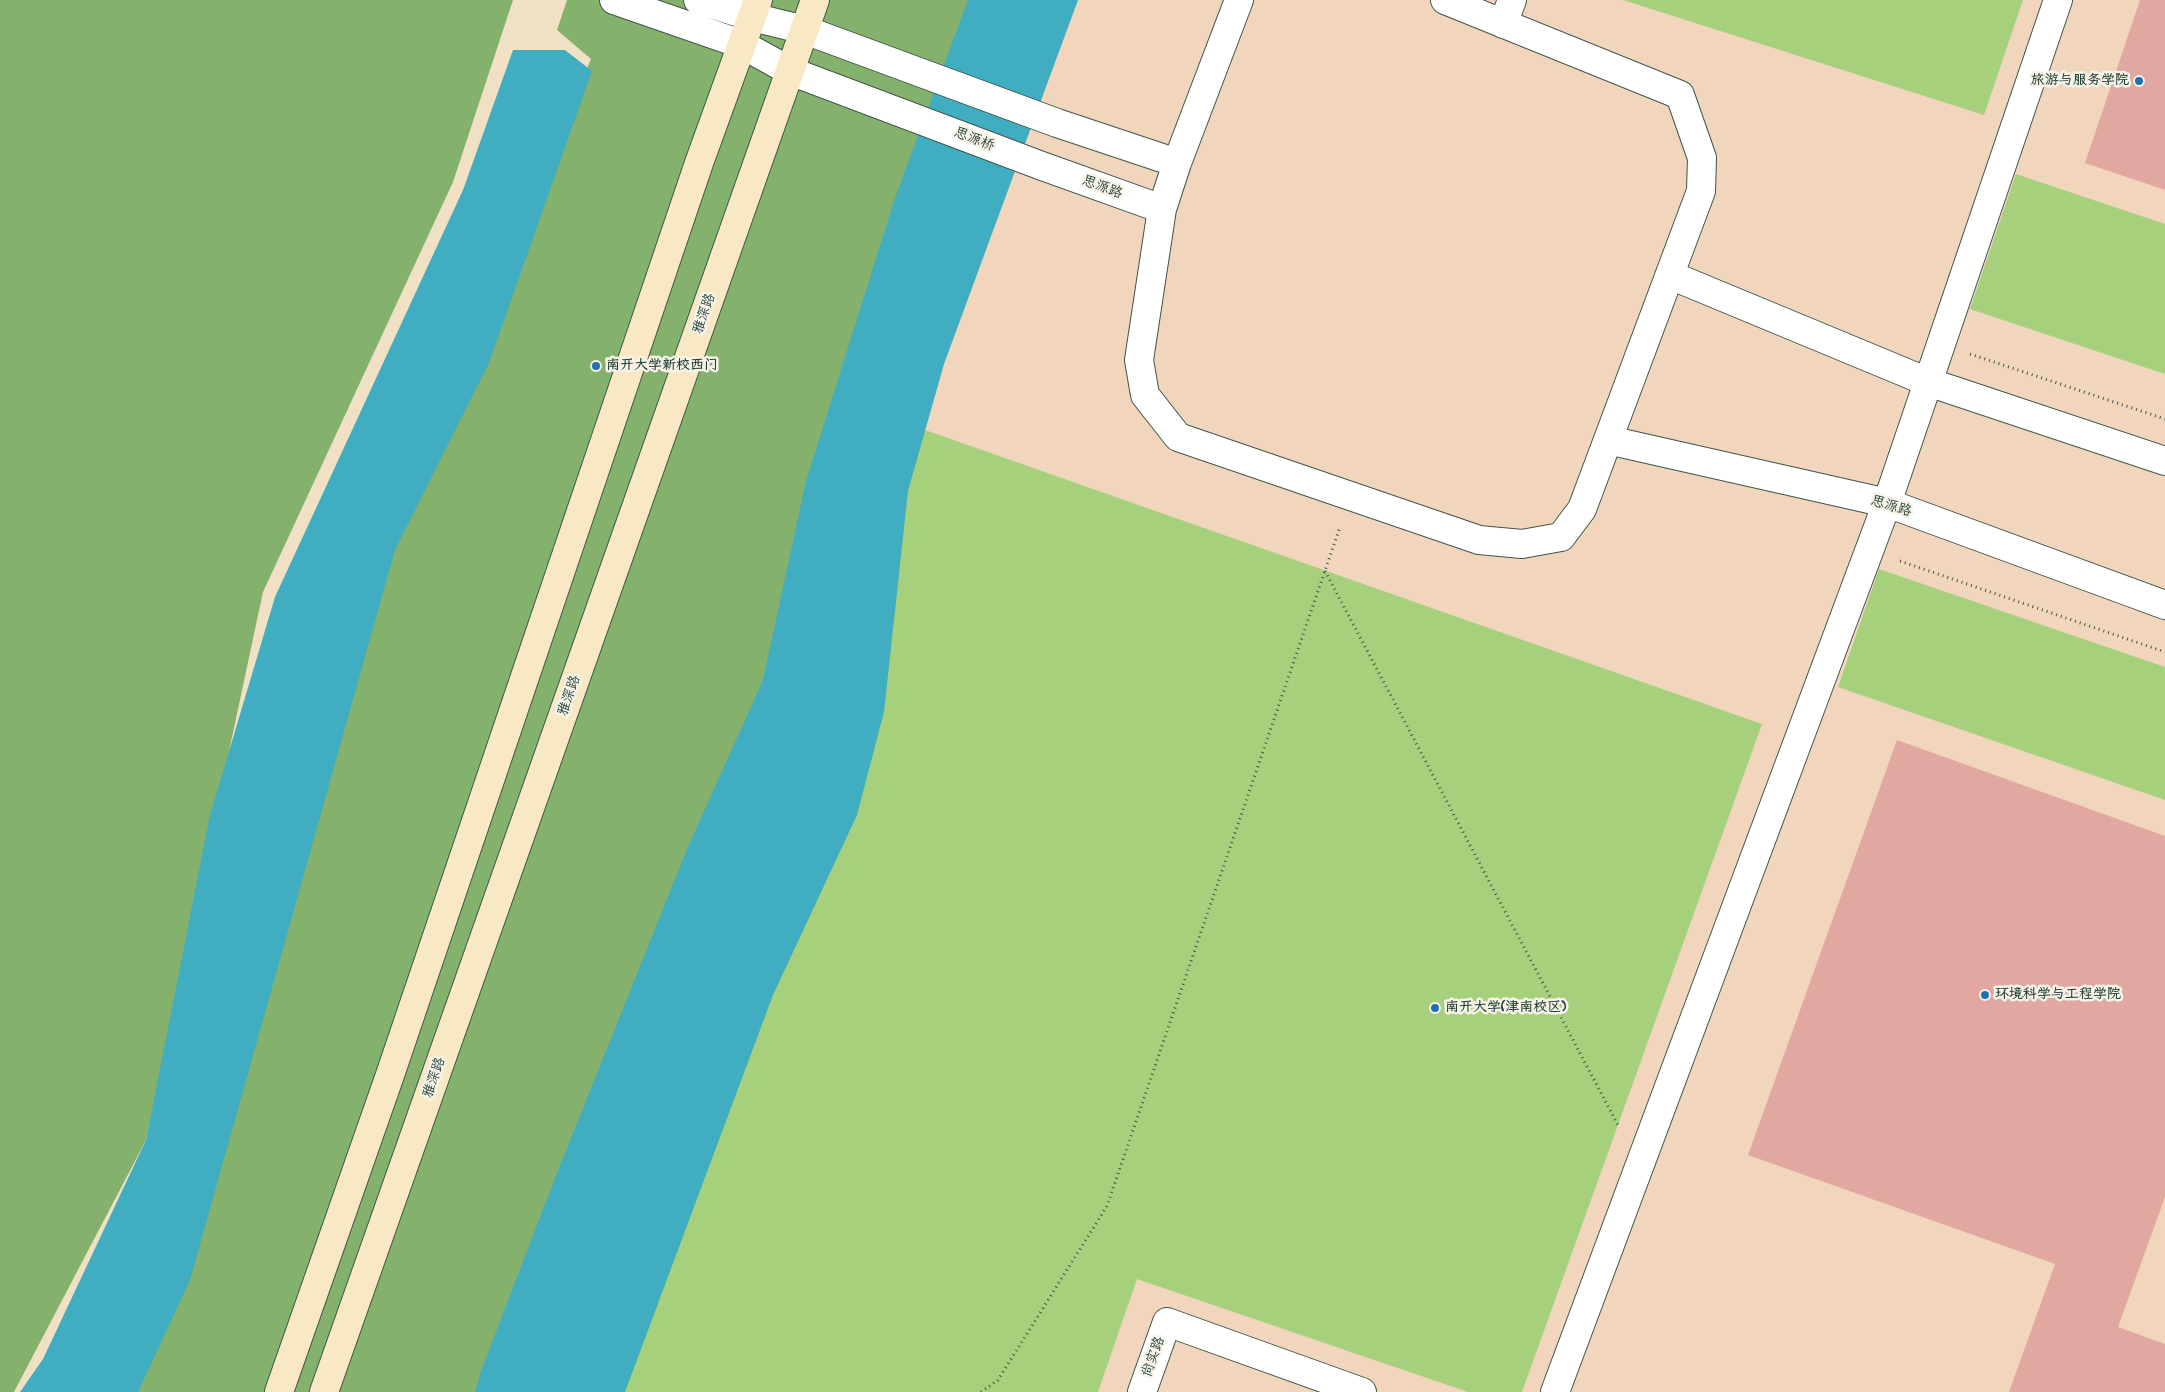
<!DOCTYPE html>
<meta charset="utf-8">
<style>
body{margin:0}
canvas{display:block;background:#f0e1c4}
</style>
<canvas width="2165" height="1392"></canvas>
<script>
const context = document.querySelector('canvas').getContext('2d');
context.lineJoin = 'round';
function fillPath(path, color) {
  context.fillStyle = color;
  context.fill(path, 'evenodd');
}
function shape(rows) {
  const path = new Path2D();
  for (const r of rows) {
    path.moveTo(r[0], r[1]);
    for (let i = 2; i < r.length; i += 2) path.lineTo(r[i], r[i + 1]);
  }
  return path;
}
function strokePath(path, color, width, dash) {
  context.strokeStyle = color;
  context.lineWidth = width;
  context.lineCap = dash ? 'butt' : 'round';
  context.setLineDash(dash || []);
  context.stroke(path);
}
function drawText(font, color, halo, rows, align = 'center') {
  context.font = font + ' "Architects Daughter","LXGW WenKai TC",sans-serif';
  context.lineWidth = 5;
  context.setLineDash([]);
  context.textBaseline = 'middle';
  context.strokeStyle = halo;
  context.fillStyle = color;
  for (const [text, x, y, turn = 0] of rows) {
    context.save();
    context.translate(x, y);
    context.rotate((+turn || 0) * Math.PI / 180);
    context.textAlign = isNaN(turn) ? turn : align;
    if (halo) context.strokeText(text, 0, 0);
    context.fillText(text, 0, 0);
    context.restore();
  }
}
fillPath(shape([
 [964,0,2165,0,2165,1392,576,1392]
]), '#f2d5bd');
fillPath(shape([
 [1623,0,2023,0,1984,115],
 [2016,174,2165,224,2165,374,1970,309],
 [925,430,1762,724,1522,1392,1468,1392,1137,1279,1098,1392,598,1392],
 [1879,569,2165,667,2165,800,1838,687]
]), '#a6d07c');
fillPath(shape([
 [0,0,513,0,453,182,263,592,146,1140,14,1392,0,1392],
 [567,0,1002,0,786,694,504,1392,124,1392,385,539,591,59,557,30]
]), '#84b26c');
fillPath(shape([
 [968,0,1078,0,944,364,908,491,884,712,857,815,773,995,625,1392,475,1392,481,1371,557,1173,687,849,763,680,806,481,895,198],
 [513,50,565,50,592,71,489,363,395,550,190,1280,138,1392,20,1392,43,1359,146,1140,210,815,275,597,463,190]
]), '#41adc0');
fillPath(shape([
 [2140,0,2165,0,2165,190,2085,163],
 [1897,740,2165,836,2165,1197,2118,1327,2165,1344,2165,1392,2009,1392,2055,1264,1748,1155]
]), '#e1a8a2');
const street = shape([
 [614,0,741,44,790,71,1042,166,1162,209],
 [698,0,752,17,805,30,1057,123,1177,163],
 [1239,0,1177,163,1162,209,1139,360,1145,395,1178,437,1479,540,1522,544,1561,537,1582,509,1701,191,1702,158,1680,95,1445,0],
 [1503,24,1512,0],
 [1670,275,1928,382,2165,461],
 [1608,440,1887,503,2165,605],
 [1142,1392,1167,1322,1362,1392],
 [1555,1392,1887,503,2058,0]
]);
const secondary = shape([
 [279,1392,390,1075,699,163,758,0],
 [324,1392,815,0]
]);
strokePath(street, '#3e564a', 30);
strokePath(secondary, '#3e564a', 30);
strokePath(shape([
 [1970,354,2165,419],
 [1900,561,2165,652],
 [1325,571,1619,1127],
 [981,1392,998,1380,1107,1206,1340,527]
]), '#3e564a', 3, [1, 4]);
strokePath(street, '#fff', 28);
strokePath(secondary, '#f8e8c3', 28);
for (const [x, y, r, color] of [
 [2139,81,5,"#1f6fb2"],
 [596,366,5,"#1f6fb2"],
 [1985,995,5,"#1f6fb2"],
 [1435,1008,5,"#1f6fb2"]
]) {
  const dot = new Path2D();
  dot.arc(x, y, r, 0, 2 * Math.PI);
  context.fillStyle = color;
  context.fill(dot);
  strokePath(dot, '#f7f3e8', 2);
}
drawText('bold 14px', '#1f3d34', '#f7f3e8', [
 ["旅游与服务学院",2129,81,"right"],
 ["南开大学新校西门",606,366],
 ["环境科学与工程学院",1995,995],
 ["南开大学(津南校区)",1445,1008]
], 'left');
drawText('14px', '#1f3d34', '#f7f3e8', [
 ["思源桥",974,140,21],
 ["思源路",1102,188,20],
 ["雅深路",705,314,-71],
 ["思源路",1891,507,17],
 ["雅深路",570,696,-71],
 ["雅深路",435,1078,-71],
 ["尚实路",1154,1357,-70]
]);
</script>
